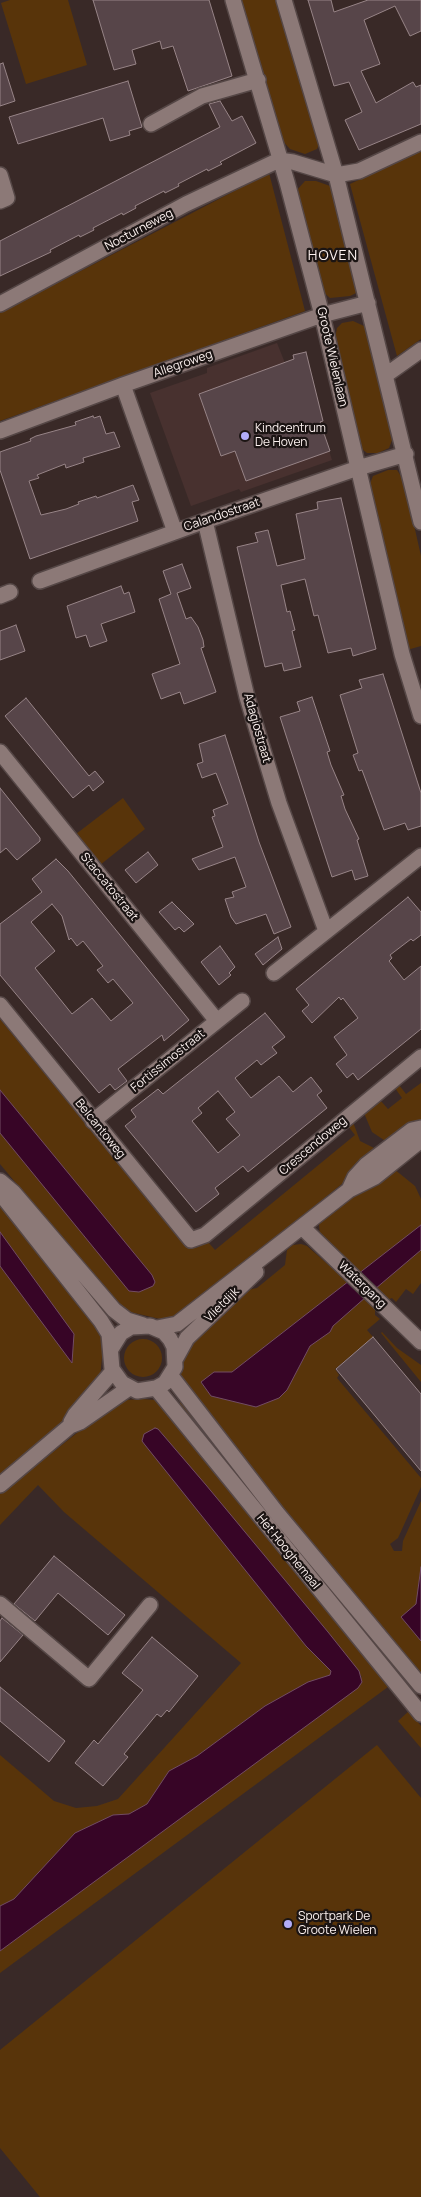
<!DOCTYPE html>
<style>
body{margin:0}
canvas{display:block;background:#392927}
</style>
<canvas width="421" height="2197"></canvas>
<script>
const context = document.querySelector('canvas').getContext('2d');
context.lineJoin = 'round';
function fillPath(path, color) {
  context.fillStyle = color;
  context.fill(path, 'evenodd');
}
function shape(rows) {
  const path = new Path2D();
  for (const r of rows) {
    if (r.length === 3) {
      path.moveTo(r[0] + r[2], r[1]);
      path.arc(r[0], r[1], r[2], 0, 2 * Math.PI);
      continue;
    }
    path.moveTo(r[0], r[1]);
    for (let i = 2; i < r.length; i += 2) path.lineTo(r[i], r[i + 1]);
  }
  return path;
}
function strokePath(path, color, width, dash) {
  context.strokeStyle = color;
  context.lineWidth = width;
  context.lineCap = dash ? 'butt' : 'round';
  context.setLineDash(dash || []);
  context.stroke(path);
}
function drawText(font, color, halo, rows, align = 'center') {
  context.font = font + ' Manrope,sans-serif';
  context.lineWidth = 4.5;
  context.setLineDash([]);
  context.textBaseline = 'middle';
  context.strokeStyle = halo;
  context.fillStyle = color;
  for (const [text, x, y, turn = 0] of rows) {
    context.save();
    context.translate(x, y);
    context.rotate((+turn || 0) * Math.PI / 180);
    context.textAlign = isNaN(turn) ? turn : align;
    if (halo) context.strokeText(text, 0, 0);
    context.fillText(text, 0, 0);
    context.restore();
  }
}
fillPath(shape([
 [277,343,285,363,294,360,293,355,306,352,323,421,320,422,332,460,241,492,239,489,191,506,150,393,207,373,207,368]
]), '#48312f');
fillPath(shape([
 [10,0,68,0,87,65,26,84,1,3],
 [240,0,278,0,320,141,317,149,305,154,290,149,281,139],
 [421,151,421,339,397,356,350,184],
 [269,173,305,311,0,421,0,313],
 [305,181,316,181,330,186,335,194,357,280,356,293,350,296,330,298,321,290,298,199,297,190],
 [353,321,364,326,371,338,394,435,389,448,378,453,367,453,358,446,335,339,337,328,342,323],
 [388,470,397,470,404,481,421,556,421,646,407,650,368,489,373,476],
 [123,798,145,829,100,865,76,834],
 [0,1019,185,1244,196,1248,208,1242,215,1250,355,1135,348,1126,353,1122,360,1141,378,1150,343,1183,178,1317,160,1319,122,1310,0,1164],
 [421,1083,421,1120,387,1142,372,1132,364,1113,380,1100,388,1109,402,1098,395,1088,399,1085,406,1094],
 [394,1169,415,1186,421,1199,421,1225,360,1275,320,1235,319,1224,358,1192],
 [0,1204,100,1327,103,1345,100,1379,51,1434,0,1476,0,1266,72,1362,74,1334,0,1232],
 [301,1244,307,1246,348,1282,232,1372,214,1372,201,1383,211,1396,256,1407,287,1390,310,1346,330,1332,333,1326,365,1298,375,1308,375,1315,380,1319,367,1330,373,1337,335,1369,339,1375,337,1378,421,1478,421,1487,398,1538,390,1544,394,1551,402,1551,403,1541,421,1501,421,1567,416,1604,401,1617,421,1641,421,1679,206,1416,184,1385,180,1375,185,1353,191,1342,243,1291,257,1288,285,1265,287,1250,293,1245],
 [421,1250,421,1283,413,1294,406,1289,396,1302,392,1298,387,1300,375,1289],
 [382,1332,397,1348,421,1365,421,1382,381,1333],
 [143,1358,19],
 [142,1399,155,1400,166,1407,392,1684,0,1973,0,1951,362,1677,328,1632,158,1429,144,1435,142,1441,145,1445,306,1646,331,1671,330,1675,308,1682,265,1706,197,1756,169,1771,147,1804,129,1814,113,1815,75,1833,14,1899,0,1906,0,1755,54,1801,76,1808,97,1806,118,1799,241,1663,64,1512,38,1485,0,1525,0,1494,111,1406,126,1400],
 [183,1400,405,1673,399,1678,176,1406],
 [409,1711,421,1726,421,1748,398,1721],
 [377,1745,421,1798,421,2197,40,2197,0,2148,0,2050]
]), '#58340a');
const water = shape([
 [0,1090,152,1275,155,1282,153,1286,139,1292,129,1291,0,1133,0,1090],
 [421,1225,421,1250,375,1289,333,1326,330,1332,310,1346,287,1390,279,1398,256,1407,211,1396,201,1382,214,1372,232,1372,421,1225],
 [0,1232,74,1334,72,1363,0,1266,0,1232],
 [155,1428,158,1429,206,1485,328,1632,359,1671,362,1682,358,1688,0,1951,0,1906,14,1899,75,1833,113,1815,129,1814,147,1804,169,1771,197,1756,265,1706,308,1682,330,1675,331,1671,306,1646,145,1445,142,1441,144,1434,155,1428],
 [421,1567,421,1641,401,1617,416,1604,421,1567]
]);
fillPath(water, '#370526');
strokePath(water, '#724c63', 1);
const building = shape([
 [93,0,209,0,232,76,188,91,173,46,162,49,160,41,132,50,136,64,114,70,93,0],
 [308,0,331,0,334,12,368,0,421,0,421,31,410,36,395,6,364,20,380,64,361,71,376,103,413,82,416,87,421,85,421,124,359,150,345,120,362,112,349,82,334,86,308,0],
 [3,63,15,101,0,106,0,64,3,63],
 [128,81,142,127,129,131,130,135,110,141,103,118,18,144,9,117,128,81],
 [220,101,232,121,242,116,256,143,220,162,222,164,208,171,207,169,178,184,179,186,165,193,164,191,135,206,136,208,123,215,122,213,93,228,94,230,80,237,79,235,50,250,51,252,0,276,0,241,220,127,209,104,220,101],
 [306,352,323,421,320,422,330,451,246,481,235,451,221,456,199,394,294,359,293,355,306,352],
 [93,416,94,418,100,416,106,434,114,432,120,447,83,458,84,462,66,468,65,464,37,475,39,478,29,481,41,515,66,509,79,504,78,502,96,496,97,498,133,485,139,500,132,502,138,521,30,559,0,470,0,452,31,441,30,439,36,436,76,425,75,422,93,416],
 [341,498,376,649,353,656,351,648,328,653,318,615,314,616,305,579,281,585,287,612,290,611,295,630,292,631,301,667,284,671,282,663,265,667,237,547,258,542,255,533,268,530,277,566,305,559,296,514,318,509,317,502,341,498],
 [182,564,191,588,177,593,186,619,191,617,198,627,203,640,204,647,201,648,216,692,184,704,180,692,161,699,152,674,180,664,159,599,171,594,163,571,182,564],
 [121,586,124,594,129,592,135,612,101,624,107,641,90,647,86,635,76,638,67,606,121,586],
 [16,625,25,651,0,660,0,631,16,625],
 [383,674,421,793,421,826,408,830,405,823,384,830,362,770,359,771,353,755,358,753,340,695,362,688,359,680,383,674],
 [312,697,330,751,327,752,331,765,344,795,341,796,345,809,359,839,357,840,368,876,355,880,352,870,332,877,280,717,300,711,297,702,312,697],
 [26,698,89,776,95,771,104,782,93,791,89,785,73,798,5,716,26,698],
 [225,735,259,842,291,927,274,934,266,914,236,924,231,917,225,899,234,897,232,892,246,887,235,857,199,870,192,859,223,847,212,817,215,816,213,810,228,804,216,773,202,778,197,764,203,762,199,744,225,735],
 [0,788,40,838,40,841,17,860,6,848,0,853,0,788],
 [148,852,158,865,136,883,125,870,148,852],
 [56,859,68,871,189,1020,164,1041,162,1035,118,1069,127,1081,115,1090,110,1084,99,1093,0,975,0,924,42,892,32,879,56,859],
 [52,904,62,916,69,940,71,938,77,946,83,941,103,966,97,970,108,983,113,979,133,1003,111,1021,92,998,72,1014,35,968,55,951,31,922,52,904],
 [408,897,421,912,421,935,413,941,411,939,390,955,392,958,389,961,404,980,421,966,421,1029,358,1080,353,1073,347,1078,336,1064,347,1055,334,1037,358,1018,343,998,341,1000,339,997,312,1023,302,1011,309,1005,296,989,408,897],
 [172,902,194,924,184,932,179,927,175,930,159,912,172,902],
 [278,937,282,949,263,965,255,954,278,937],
 [220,946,235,967,229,973,231,975,219,985,201,962,220,946],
 [265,1013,285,1037,272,1047,277,1053,270,1058,261,1065,257,1060,235,1078,251,1098,279,1076,293,1092,311,1077,322,1091,317,1095,327,1108,248,1172,243,1166,215,1188,219,1194,196,1212,125,1126,136,1117,131,1110,158,1089,163,1094,265,1013],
 [218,1091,235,1112,226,1119,240,1135,218,1153,192,1121,202,1113,198,1108,218,1091],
 [373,1337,421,1394,421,1471,336,1369,373,1337],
 [54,1556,125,1615,108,1635,58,1593,35,1621,14,1604,54,1556],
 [2,1618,23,1635,0,1662,0,1621,2,1618],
 [152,1637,198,1676,169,1712,167,1710,161,1717,157,1714,124,1754,128,1757,103,1786,75,1763,94,1740,98,1744,143,1690,122,1673,152,1637],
 [0,1687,65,1741,49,1762,0,1721,0,1687]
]);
fillPath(building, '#574549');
strokePath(building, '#978487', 1);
const minor = shape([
 [233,0,287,182,322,315,402,654,421,716],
 [284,0,336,175,421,522],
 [151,124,202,96,258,80],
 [0,175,7,198,0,201],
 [0,304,186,204,279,160,293,162,336,175,359,171,421,142],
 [386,375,421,350],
 [123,385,175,532],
 [0,431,123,385,322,315,368,303],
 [205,521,247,697,279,803,326,931],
 [40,581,205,521,358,468,406,454],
 [0,596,10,592],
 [0,752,217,1021],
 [274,973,421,856],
 [0,1005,191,1240,205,1235,421,1057],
 [93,1121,242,1001],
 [0,1181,13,1192,114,1310,127,1320,143,1325],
 [349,1190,355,1177,366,1165,412,1130,421,1128],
 [0,1193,101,1321,109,1334,112,1369,122,1383,137,1391,156,1388,165,1383,175,1367,174,1347,170,1339,164,1332,150,1326,131,1327,121,1333,111,1349],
 [303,1228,421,1342],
 [157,1328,177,1324,349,1190,375,1177,421,1140],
 [176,1358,187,1338,256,1272],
 [171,1376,277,1513,421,1686],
 [156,1388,421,1714],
 [71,1422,75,1415,113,1371],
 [0,1485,70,1426,80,1422,129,1388],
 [0,1604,89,1679,150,1605]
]);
strokePath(minor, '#554746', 18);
strokePath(minor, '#8c7977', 15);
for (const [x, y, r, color] of [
 [245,436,5,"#b2adf9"],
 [288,1924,5,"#b2adf9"]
]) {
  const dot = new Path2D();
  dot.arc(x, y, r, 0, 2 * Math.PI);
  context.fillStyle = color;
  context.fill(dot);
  strokePath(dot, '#1b1413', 2);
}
drawText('12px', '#fdf2f0', '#1b1413', [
 ["Nocturneweg",139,230,-28],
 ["Groote Wielenlaan",332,357,77],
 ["Allegroweg",183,364,-19],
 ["Calandostraat",222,515,-19],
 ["Adagiostraat",257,728,74],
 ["Staccatostraat",109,887,51],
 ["Fortissimostraat",168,1061,-39],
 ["Belcantoweg",100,1129,51],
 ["Crescendoweg",313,1146,-40],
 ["Watergang",362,1285,44],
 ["Vlietdijk",222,1305,-45],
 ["Het Hooghemaal",288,1552,51]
]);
drawText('12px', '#fdf2f0', '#1b1413', [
 ["Kindcentrum",255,429],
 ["De Hoven",255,443],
 ["Sportpark De",298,1917],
 ["Groote Wielen",298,1931]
], 'left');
context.letterSpacing = '1px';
drawText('14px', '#fdf2f0', '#1b1413', [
 ["HOVEN",333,256]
]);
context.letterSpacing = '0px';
</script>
